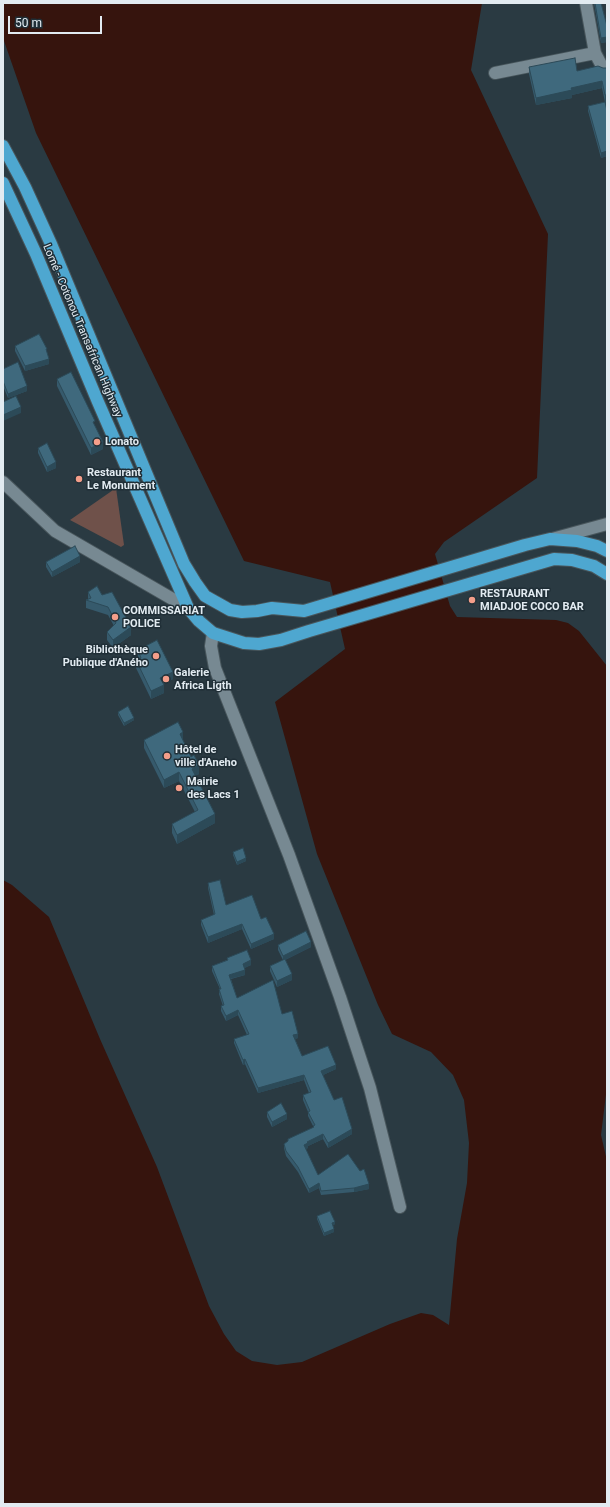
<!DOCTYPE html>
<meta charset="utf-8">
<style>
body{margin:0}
#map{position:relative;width:610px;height:1507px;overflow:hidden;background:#2a3a42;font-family:Roboto,sans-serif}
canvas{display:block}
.frame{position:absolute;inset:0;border:4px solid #e2ebf1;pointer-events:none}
.scale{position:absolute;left:8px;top:16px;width:94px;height:18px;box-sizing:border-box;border:2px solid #e2ebf1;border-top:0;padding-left:5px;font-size:12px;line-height:14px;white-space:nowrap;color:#e2ebf1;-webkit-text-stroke:3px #202f37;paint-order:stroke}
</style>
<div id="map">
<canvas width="610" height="1507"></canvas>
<div class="frame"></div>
<div class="scale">50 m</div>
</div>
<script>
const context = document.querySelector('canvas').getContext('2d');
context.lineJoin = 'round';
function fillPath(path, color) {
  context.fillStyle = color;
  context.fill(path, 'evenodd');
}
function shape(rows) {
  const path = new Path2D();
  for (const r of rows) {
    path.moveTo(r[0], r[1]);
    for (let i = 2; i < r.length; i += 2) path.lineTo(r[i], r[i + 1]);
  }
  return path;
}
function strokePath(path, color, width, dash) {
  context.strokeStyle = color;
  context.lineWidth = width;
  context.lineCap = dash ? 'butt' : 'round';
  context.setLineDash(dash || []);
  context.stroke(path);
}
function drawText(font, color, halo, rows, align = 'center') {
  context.font = font + ' Roboto,sans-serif';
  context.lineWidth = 3;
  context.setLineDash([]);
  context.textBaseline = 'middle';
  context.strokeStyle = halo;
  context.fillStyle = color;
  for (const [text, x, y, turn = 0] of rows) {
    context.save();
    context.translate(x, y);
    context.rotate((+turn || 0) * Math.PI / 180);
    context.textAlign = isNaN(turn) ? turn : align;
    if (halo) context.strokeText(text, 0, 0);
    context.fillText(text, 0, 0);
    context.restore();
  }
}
fillPath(shape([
 [116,488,124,545,121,547,70,520]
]), '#6f514a');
fillPath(shape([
 [3,3,482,3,471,70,548,234,537,478,444,542,435,554,450,606,457,617,556,620,568,623,579,631,607,666,607,1086,601,1135,607,1161,607,1504,3,1504,3,880,12,885,49,917,100,1039,157,1167,209,1306,224,1334,236,1351,252,1361,277,1365,302,1362,390,1324,421,1313,433,1315,449,1325,457,1239,467,1183,469,1143,464,1100,453,1075,431,1052,392,1034,378,1005,317,854,275,702,345,649,330,582,244,561,36,133,3,38]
]), '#36140d');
const minor = shape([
 [595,53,603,68,607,68],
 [495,73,595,53,586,3],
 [3,482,55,531,188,608],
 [552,539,607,524],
 [213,633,211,646,215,668,289,855,340,997,370,1088,400,1207]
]);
const highway = shape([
 [3,146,25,187,51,244,184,564,195,582,205,596,230,610,242,612,257,611,272,608,304,611,525,545,550,539,577,541,597,546,607,551],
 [3,183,36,254,98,402,188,608,199,621,213,633,244,643,259,644,281,640,309,631,554,559,572,560,594,566,607,574]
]);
strokePath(minor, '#48565c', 14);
strokePath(highway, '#48565c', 14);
strokePath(minor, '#778992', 12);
strokePath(highway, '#4ea7d0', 12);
fillPath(shape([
 [594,3,601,3,607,26,607,42,601,43],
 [529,67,577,71,607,68,605,103,607,111,607,156,601,158,588,111,588,106,605,102,602,88,572,95,572,98,536,105,529,74],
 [15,346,47,353,49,364,25,371,15,351],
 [3,369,27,391,8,398,3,386],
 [57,379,95,426,103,449,91,455,57,386],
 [38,448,56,468,47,472,38,453],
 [46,562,80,562,52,577,46,567],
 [88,592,102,595,131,635,113,648,107,640,107,632,114,626,108,615,86,608,86,600,88,599],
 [138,650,173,679,163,684,164,693,151,699,136,668,136,660,138,659],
 [118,712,134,720,124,726,118,715],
 [144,740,183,741,199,774,195,776,215,823,177,844,172,833,172,824,195,812,179,781,164,788,144,748],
 [233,852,246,861,237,865,233,855],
 [208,883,226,905,261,919,274,939,251,949,242,929,208,943,201,925,201,920,214,915,208,888],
 [278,945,311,947,285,960,292,980,277,987,270,971,270,966,283,960,278,950],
 [227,958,251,965,244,968,245,975,231,979,237,998,282,1014,298,1038,295,1039,302,1056,336,1069,323,1075,334,1100,352,1134,328,1148,323,1139,308,1146,308,1148,305,1149,318,1175,369,1189,354,1192,321,1195,319,1188,309,1193,298,1172,286,1156,284,1148,284,1144,313,1128,313,1126,308,1116,308,1112,303,1100,303,1095,309,1093,304,1080,258,1093,245,1064,243,1065,234,1043,234,1039,247,1035,238,1015,226,1021,221,1011,221,1006,223,1006,219,994,220,989,212,971,212,966,227,960],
 [267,1112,287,1119,272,1127,267,1117],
 [317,1216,335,1224,333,1225,334,1232,324,1236,317,1219]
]), '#365a6c');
fillPath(shape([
 [607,37,607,42,601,43,601,38],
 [602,81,602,88,572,95,572,98,536,105,536,98,571,88],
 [605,95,607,95,607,102,605,103],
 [607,151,607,156,601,158,601,153],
 [49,359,49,364,25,371,25,366],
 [27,386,27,391,8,398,8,394],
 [21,407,21,413,3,421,3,415],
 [103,442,103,449,91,455,91,448],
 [56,462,56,468,47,472,47,467],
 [80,556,80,562,52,577,52,572],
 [131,627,131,635,113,648,113,640],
 [173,672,173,679,160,686,160,678],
 [164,685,164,693,151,699,151,691],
 [134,718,134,720,124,726,124,723],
 [183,732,183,741,180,734],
 [199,765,199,774,192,778,192,769],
 [179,772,179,781,164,788,164,780],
 [215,814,215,823,177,844,177,835],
 [246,858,246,861,237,865,237,862],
 [242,924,242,929,208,943,208,937],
 [274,934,274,939,251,949,251,944],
 [311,942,311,947,283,961,283,956],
 [251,960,251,965,243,969,243,964],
 [245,970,245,975,229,979,229,975],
 [292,974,292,980,277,987,277,981],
 [238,1010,238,1015,226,1021,226,1016],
 [298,1034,298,1038,293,1040,293,1035],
 [245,1059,245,1064,243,1065,243,1060],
 [336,1065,336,1069,321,1076,321,1071],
 [304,1075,304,1080,258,1093,258,1088],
 [287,1114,287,1119,272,1127,272,1122],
 [352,1129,352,1134,328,1148,328,1143],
 [323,1134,323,1139,308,1146,308,1148,304,1150,304,1145,307,1142],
 [319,1183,319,1188,309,1193,309,1189],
 [369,1184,369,1189,354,1192,354,1188],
 [335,1222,335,1224,332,1226,332,1223],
 [334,1229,334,1232,324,1236,324,1233]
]), '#2c4a58');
const building = shape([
 [595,3,601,3,607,26,607,37,601,38,595,3],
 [575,58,577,71,598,66,603,68,607,68,607,95,605,95,602,81,571,88,572,90,536,98,529,67,575,58],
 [605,102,607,111,607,151,601,153,588,106,605,102],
 [39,334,47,349,46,349,49,359,25,366,15,346,39,334],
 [18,362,27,386,8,394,3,381,3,369,18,362],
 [71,372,95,421,93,422,103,442,91,448,57,379,71,372],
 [16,396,21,407,3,415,3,402,16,396],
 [47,443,56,462,47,467,38,448,47,443],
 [75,546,80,556,52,572,46,562,75,546],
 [97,586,102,595,112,592,131,627,113,640,107,632,116,623,108,607,86,600,91,598,88,592,97,586],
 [157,640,173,672,160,678,164,685,151,691,136,660,141,658,138,650,157,640],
 [128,706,134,718,124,723,118,712,128,706],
 [178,722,183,732,180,734,191,757,194,755,199,765,192,769,215,814,177,835,172,824,198,810,179,772,164,780,144,740,178,722],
 [243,848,246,858,237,862,233,852,243,848],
 [220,880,226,905,252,895,261,919,266,917,274,934,251,944,242,924,208,937,201,920,215,914,208,883,220,880],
 [306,931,311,942,283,956,278,945,306,931],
 [247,950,251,960,243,964,245,970,229,975,237,998,273,980,282,1014,292,1011,298,1034,293,1035,302,1056,328,1046,336,1065,321,1071,334,1100,342,1097,352,1129,328,1143,323,1134,307,1142,308,1143,304,1145,318,1175,348,1154,360,1171,364,1169,369,1184,354,1188,321,1191,319,1183,309,1189,298,1167,286,1151,284,1144,288,1141,288,1139,314,1127,313,1126,315,1125,308,1112,310,1111,303,1095,311,1092,304,1075,258,1088,245,1059,243,1060,234,1039,249,1034,238,1010,226,1016,221,1006,224,1005,219,989,221,989,212,966,228,960,227,958,247,950],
 [285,959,292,974,277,981,270,966,285,959],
 [281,1103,287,1114,272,1122,267,1112,281,1103],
 [330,1211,335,1222,332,1223,334,1229,324,1233,317,1216,330,1211]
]);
fillPath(building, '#3f697d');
strokePath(building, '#2c4a58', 1);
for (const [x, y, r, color] of [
 [97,442,4,"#f49e8a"],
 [79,479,4,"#f49e8a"],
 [472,600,4,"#f49e8a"],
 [115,617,4,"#f49e8a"],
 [156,656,4,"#f49e8a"],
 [166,679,4,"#f49e8a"],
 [167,756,4,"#f49e8a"],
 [179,788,4,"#f49e8a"]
]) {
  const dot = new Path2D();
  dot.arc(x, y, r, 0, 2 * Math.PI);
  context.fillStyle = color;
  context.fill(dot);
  strokePath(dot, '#202f37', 1.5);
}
drawText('11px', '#e2ebf1', '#202f37', [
 ["Lomé - Cotonou Transafrican Highway",82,331,67]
]);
drawText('bold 11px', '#e2ebf1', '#202f37', [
 ["Lonato",105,442],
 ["Restaurant",87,473],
 ["Le Monument",87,486],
 ["RESTAURANT",480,594],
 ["MIADJOE COCO BAR",480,607],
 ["COMMISSARIAT",123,611],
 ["POLICE",123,624],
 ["Bibliothèque",148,650,"right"],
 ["Publique d'Aného",148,663,"right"],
 ["Galerie",174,673],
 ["Africa Ligth",174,686],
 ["Hôtel de",175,750],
 ["ville d'Aneho",175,763],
 ["Mairie",187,782],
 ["des Lacs 1",187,795]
], 'left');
</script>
